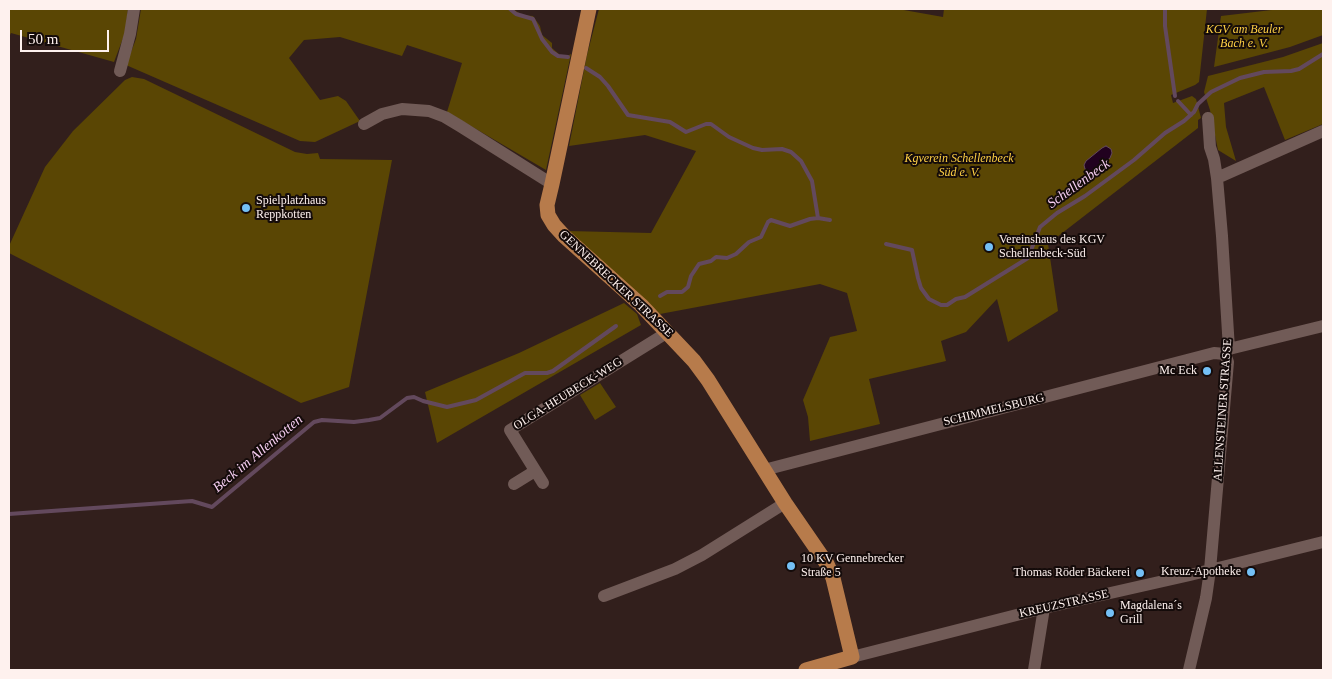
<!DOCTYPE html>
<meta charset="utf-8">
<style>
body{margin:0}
#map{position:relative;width:1332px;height:679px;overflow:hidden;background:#321f1c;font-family:Georgia,serif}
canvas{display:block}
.frame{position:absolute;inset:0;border:10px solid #fef1ee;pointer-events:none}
.scale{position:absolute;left:20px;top:30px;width:89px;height:22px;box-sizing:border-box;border:2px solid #fef1ee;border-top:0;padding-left:6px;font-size:15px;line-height:18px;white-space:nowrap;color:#fef1ee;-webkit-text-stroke:4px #140b0a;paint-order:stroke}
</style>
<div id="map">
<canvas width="1332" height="679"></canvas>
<div class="frame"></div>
<div class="scale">50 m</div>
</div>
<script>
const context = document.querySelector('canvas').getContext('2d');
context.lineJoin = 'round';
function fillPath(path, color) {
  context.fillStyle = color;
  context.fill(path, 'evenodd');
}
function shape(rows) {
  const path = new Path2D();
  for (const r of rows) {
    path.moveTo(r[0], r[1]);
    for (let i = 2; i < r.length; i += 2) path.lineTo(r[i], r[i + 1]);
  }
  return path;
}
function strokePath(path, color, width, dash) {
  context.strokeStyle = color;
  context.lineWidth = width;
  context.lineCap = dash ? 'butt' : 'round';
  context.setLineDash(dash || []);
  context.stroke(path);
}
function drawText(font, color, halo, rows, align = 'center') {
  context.font = font + ' Georgia,serif';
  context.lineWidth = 4;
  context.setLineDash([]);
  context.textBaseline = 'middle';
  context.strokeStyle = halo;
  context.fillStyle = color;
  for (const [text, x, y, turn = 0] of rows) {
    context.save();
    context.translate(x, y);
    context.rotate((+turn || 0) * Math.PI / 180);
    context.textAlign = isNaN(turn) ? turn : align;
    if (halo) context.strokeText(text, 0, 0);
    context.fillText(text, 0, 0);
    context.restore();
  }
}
fillPath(shape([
 [9,9,128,9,125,33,114,62,11,33,9,37],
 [141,9,513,9,522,15,533,16,540,26,542,35,552,43,552,48,560,55,567,56,571,54,546,170,447,112,462,63,407,45,402,56,340,37,304,40,289,58,320,100,338,96,346,101,360,121,315,142,300,141,126,65,136,39],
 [599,9,898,9,943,17,944,9,1207,9,1199,82,1195,85,1171,95,1173,103,1192,96,1196,99,1201,118,1198,120,1198,128,1048,244,1058,311,1008,342,997,299,966,332,941,341,946,361,869,379,880,424,810,441,808,417,803,400,830,337,857,331,847,293,820,284,660,314,568,231,651,233,696,151,645,135,569,146,587,55],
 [1280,9,1323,9,1323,35,1290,47,1214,67,1221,16],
 [1323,43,1323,124,1285,140,1264,87,1224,103,1226,127,1236,161,1218,150,1210,110,1204,92,1208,76,1283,57],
 [132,77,144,79,295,152,307,154,318,153,320,159,392,160,349,387,301,403,9,253,9,246,45,167,73,131,125,80],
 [624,303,637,314,641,325,437,443,425,392,519,353],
 [600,383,616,407,595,420,580,395]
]), '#5a4604');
const water = shape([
 [1106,146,1111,149,1112,153,1110,158,1094,171,1090,172,1085,169,1084,165,1086,161,1102,148,1106,146]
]);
fillPath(water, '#21011f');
strokePath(water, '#63495d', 1);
strokePath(shape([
 [510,9,516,14,533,19,542,39,552,52,558,56,568,57],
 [1165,9,1165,26,1175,96],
 [586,68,600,77,608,86,628,115,670,122,686,132,706,124,711,124,729,137,753,148,762,150,782,149,791,152,801,161,812,181,818,218,830,220],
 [1178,101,1191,115],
 [886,244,912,250,918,278,921,288,929,299,941,305,947,305,956,299,965,297,1028,258,1040,227,1057,213,1085,196,1134,160,1165,133,1184,121,1194,112,1198,104,1211,92,1240,78,1264,72,1291,71,1299,69,1323,54],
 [660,296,667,292,682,292,688,287,691,276,699,264,711,261,716,257,727,258,736,254,749,242,761,237,768,222,771,220,790,226,810,219,818,218],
 [9,514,192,501,212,507,314,422,322,420,354,422,369,420,380,418,407,398,414,397,423,401,447,407,476,400,525,373,547,373,553,371,616,326]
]), '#63495d', 4);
strokePath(shape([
 [120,71,130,34,134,9],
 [1208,118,1210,147,1214,159,1217,178,1222,236,1229,349,1225,354],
 [364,124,382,114,402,109,429,111,445,117,460,126,552,184],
 [1217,178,1323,131],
 [1229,349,1323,326],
 [764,470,1214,353,1225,354],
 [543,483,510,430,668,332],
 [514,484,535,471],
 [604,596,675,569,702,555,785,503],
 [852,657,1044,608,1190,575,1323,542],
 [1034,670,1044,608],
 [1189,670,1206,598,1210,570,1228,362,1225,354]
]), '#715b57', 12);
strokePath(shape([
 [589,9,552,184,547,205,548,215,554,225,564,236,641,305,694,361,708,380,785,503,827,564,833,578,852,657,806,670]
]), '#b77b4b', 15);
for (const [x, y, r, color] of [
 [246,208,5,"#74c0f6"],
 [989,247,5,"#74c0f6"],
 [1207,371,5,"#74c0f6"],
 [791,566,5,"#74c0f6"],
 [1251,572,5,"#74c0f6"],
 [1140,573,5,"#74c0f6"],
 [1110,613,5,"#74c0f6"]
]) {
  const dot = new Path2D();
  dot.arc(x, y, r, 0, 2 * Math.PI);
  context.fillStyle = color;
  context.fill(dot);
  strokePath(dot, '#140b0a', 2);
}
drawText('italic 12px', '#fed045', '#140b0a', [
 ["KGV am Beuler",1244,30],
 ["Bach e. V.",1244,44],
 ["Kgverein Schellenbeck",959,159],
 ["Süd e. V.",959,173]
]);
drawText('12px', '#fef1ee', '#140b0a', [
 ["Spielplatzhaus",256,201],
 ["Reppkotten",256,215],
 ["Vereinshaus des KGV",999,240],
 ["Schellenbeck-Süd",999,254],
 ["Mc Eck",1197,371,"right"],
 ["10 KV Gennebrecker",801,559],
 ["Straße 5",801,573],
 ["Kreuz-Apotheke",1241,572,"right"],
 ["Thomas Röder Bäckerei",1130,573,"right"],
 ["Magdalena´s",1120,606],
 ["Grill",1120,620]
], 'left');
drawText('12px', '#fef1ee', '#140b0a', [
 ["GENNEBRECKER STRASSE",616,284,43],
 ["OLGA-HEUBECK-WEG",568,394,-32],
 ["SCHIMMELSBURG",994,410,-14],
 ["ALLENSTEINER STRASSE",1223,410,-86],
 ["KREUZSTRASSE",1064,604,-13]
]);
drawText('italic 14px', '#f7cff2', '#140b0a', [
 ["Schellenbeck",1079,184,-36],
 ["Beck im Allenkotten",258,454,-40]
]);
</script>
